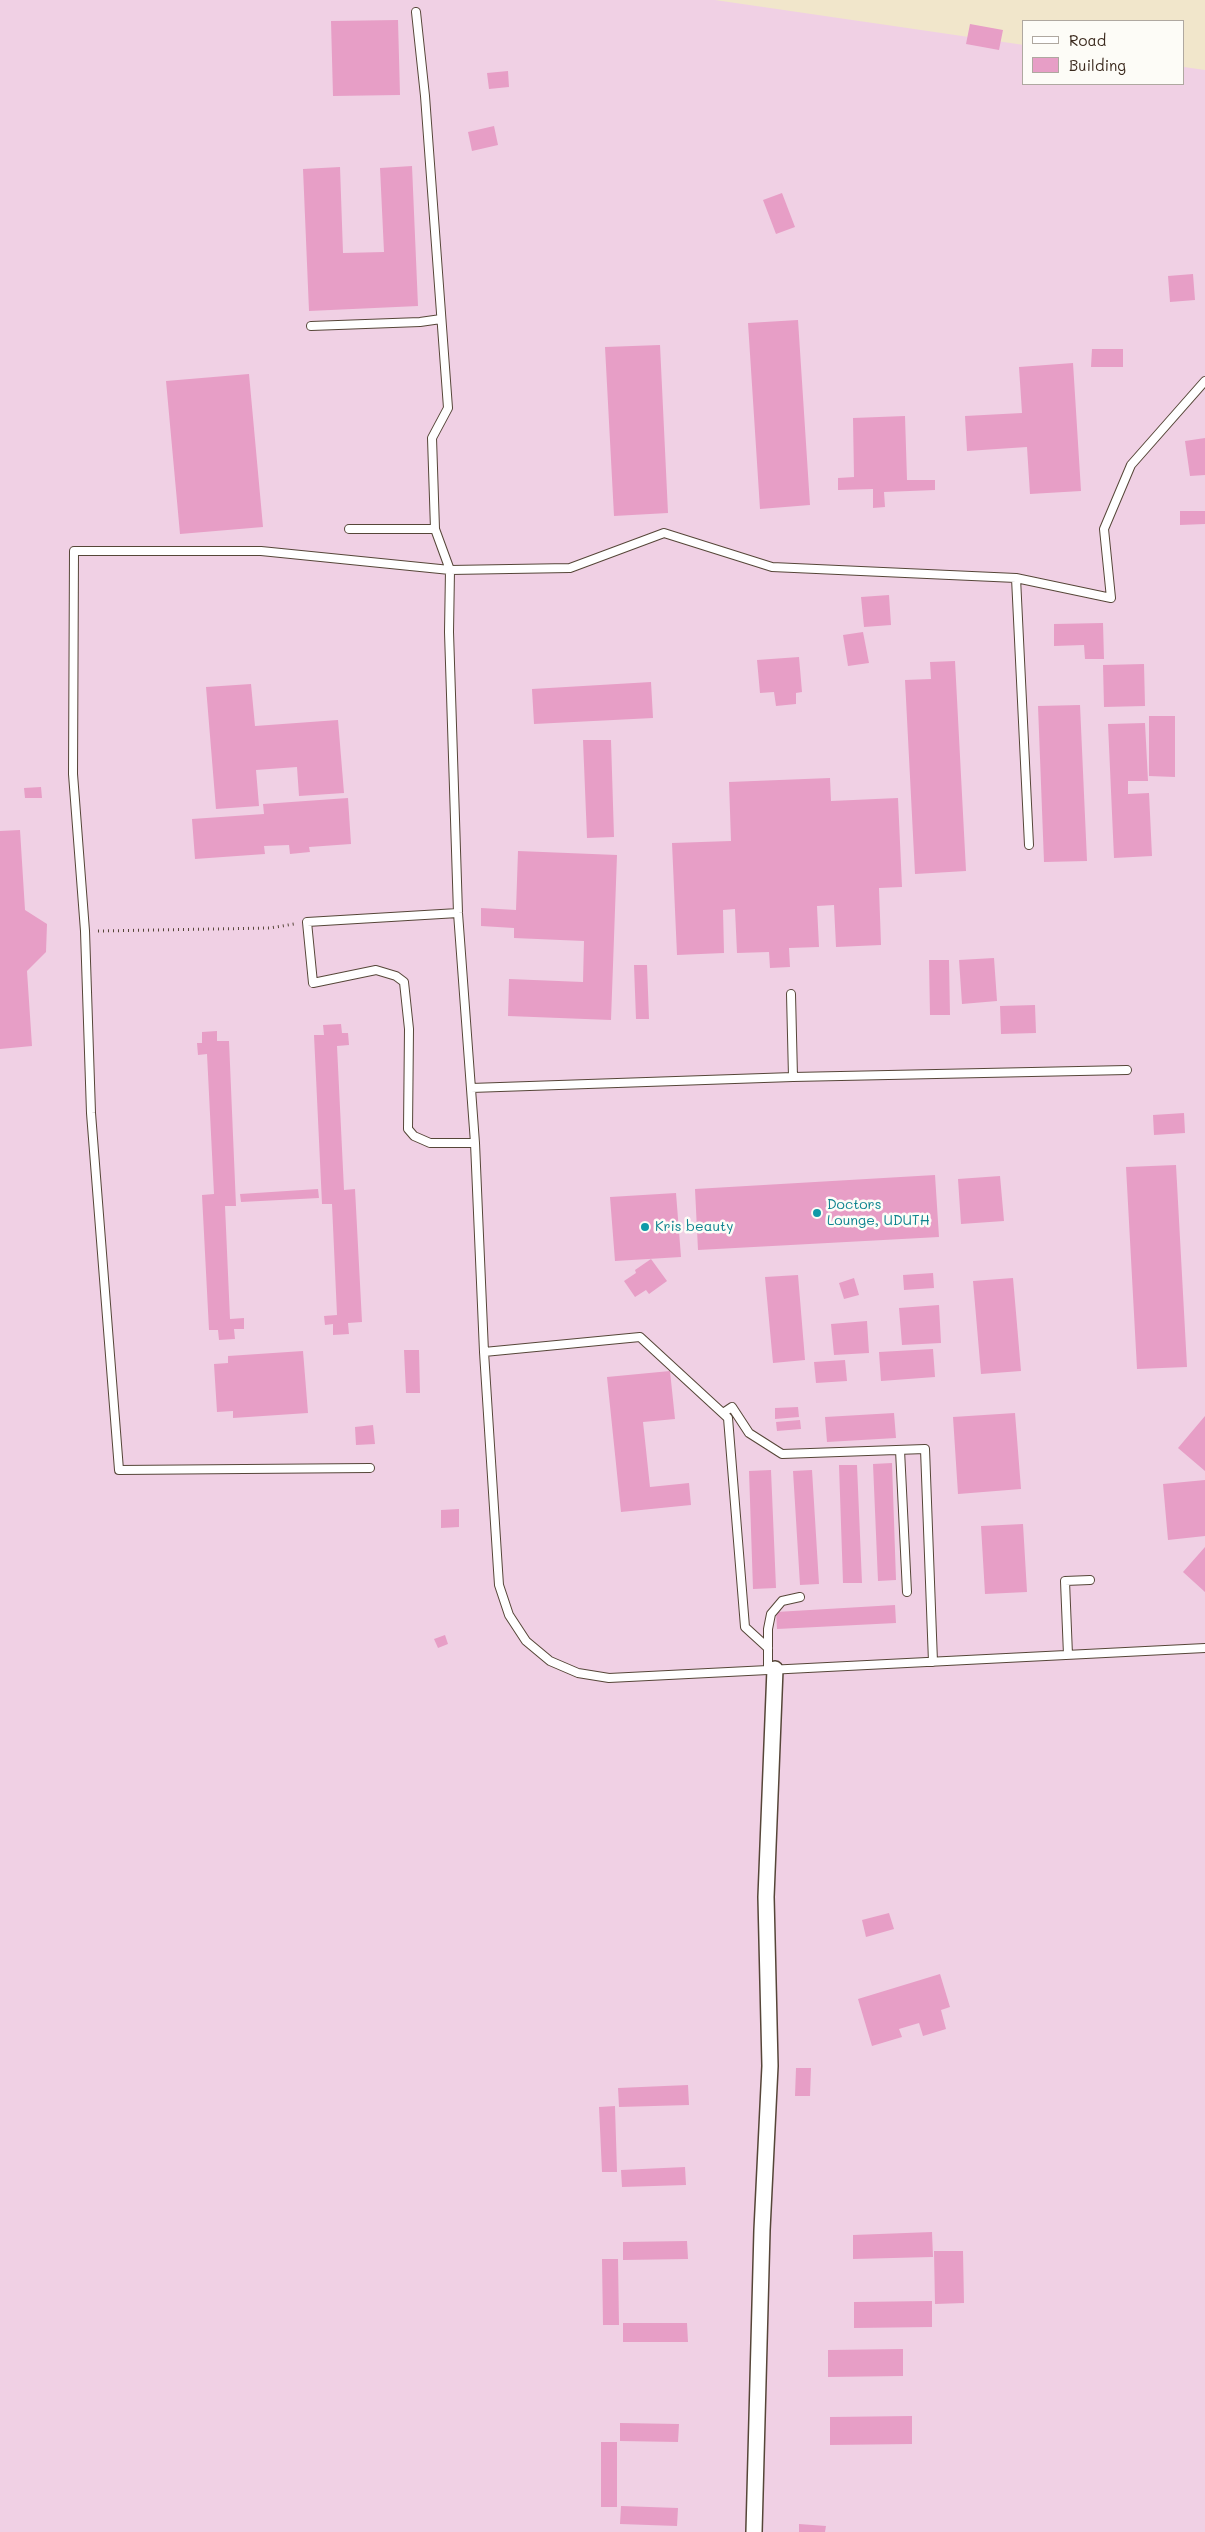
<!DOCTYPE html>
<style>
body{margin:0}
#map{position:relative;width:1205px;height:2532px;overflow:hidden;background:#f1e6cb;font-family:Mali,sans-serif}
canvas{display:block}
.legend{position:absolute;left:1022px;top:20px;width:162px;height:65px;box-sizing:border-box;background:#fdfcf7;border:1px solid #afa8a0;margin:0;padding:6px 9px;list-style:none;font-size:15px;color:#3b2a1e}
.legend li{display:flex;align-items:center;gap:10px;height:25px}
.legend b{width:25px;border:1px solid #afa8a0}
</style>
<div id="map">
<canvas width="1205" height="2532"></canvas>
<ul class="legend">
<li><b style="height:6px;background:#fff"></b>Road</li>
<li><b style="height:14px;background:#e79ec6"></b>Building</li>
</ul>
</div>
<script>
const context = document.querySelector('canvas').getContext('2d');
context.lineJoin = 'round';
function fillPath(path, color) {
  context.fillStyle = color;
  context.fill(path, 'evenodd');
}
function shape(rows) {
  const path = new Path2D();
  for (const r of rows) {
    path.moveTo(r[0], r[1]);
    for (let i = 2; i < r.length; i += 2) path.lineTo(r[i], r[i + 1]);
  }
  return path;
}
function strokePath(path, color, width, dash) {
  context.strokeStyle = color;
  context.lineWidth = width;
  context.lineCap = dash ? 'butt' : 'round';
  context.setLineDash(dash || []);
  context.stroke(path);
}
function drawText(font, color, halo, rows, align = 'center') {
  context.font = font + ' Mali,sans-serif';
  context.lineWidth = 5;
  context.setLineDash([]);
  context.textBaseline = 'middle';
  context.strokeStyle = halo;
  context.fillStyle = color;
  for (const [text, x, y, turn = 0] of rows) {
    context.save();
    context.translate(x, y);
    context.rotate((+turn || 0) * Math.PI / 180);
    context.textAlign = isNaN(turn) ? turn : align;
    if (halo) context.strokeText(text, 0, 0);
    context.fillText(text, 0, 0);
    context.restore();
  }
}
fillPath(shape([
 [0,0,715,0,1024,45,1024,84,1184,84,1184,67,1205,70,1205,2532,0,2532]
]), '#f0d0e4');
fillPath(shape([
 [398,20,400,95,333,96,331,21],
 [970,24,1003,30,999,50,966,44],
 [508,71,509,87,489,89,487,73],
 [494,126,498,145,472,151,468,132],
 [412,166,418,306,309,311,303,169,340,167,343,253,384,252,380,168],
 [782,193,795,227,776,234,763,200],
 [1193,274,1195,300,1170,302,1168,276],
 [798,320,810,505,760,509,748,323],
 [660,345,668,513,614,516,605,347],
 [1092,349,1123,349,1123,367,1091,367],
 [1073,363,1081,491,1030,494,1027,447,967,451,965,416,1022,413,1019,367],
 [249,374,263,527,180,534,166,381],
 [905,416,907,480,935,480,935,490,884,492,885,507,873,508,873,489,838,490,838,478,854,477,853,418],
 [1205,438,1205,475,1190,476,1185,441],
 [1180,511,1205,511,1205,524,1180,525],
 [889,595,891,625,864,627,861,597],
 [1103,623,1104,659,1085,659,1084,645,1054,646,1054,624],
 [863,632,869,663,848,666,843,635],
 [799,657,802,692,796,693,796,704,776,706,774,692,760,693,757,660],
 [955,661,966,871,915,874,905,680,931,679,930,662],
 [1144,664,1145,706,1104,707,1103,665],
 [651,682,653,718,534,724,532,689],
 [251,684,255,726,338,720,344,793,299,796,297,767,256,770,259,806,216,809,206,687],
 [1080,705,1087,861,1044,862,1038,706],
 [1149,716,1175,716,1175,777,1149,776],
 [1145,723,1148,781,1128,781,1128,794,1149,793,1152,856,1114,858,1108,724],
 [583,740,611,740,614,837,587,838],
 [830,778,831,801,898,798,902,887,879,888,881,945,836,947,834,905,817,906,819,947,789,948,790,967,770,968,769,952,737,953,735,909,723,910,724,953,677,955,672,843,731,841,729,782],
 [41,787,42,798,25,798,24,788],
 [348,798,351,844,309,847,310,852,290,854,289,845,264,846,265,854,195,859,192,819,264,814,263,804],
 [20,830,25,910,47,924,46,952,27,971,32,1046,0,1049,0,831],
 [518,851,617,855,611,1020,508,1016,509,979,583,982,584,941,514,938,514,928,481,926,481,908,516,910],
 [994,958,997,1001,962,1004,959,960],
 [929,960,949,960,950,1015,930,1015],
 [634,965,647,965,649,1019,636,1019],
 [1035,1005,1036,1033,1001,1034,1000,1006],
 [341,1024,342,1033,348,1033,349,1045,337,1046,344,1190,355,1189,362,1322,348,1323,349,1334,333,1335,333,1324,325,1325,324,1316,337,1315,332,1204,322,1204,314,1035,324,1035,323,1025],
 [217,1031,217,1041,229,1041,236,1206,225,1206,230,1319,244,1318,244,1329,234,1329,235,1339,219,1340,218,1330,209,1330,202,1195,214,1194,207,1054,198,1055,197,1043,202,1043,202,1032],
 [1184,1113,1185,1133,1154,1135,1153,1115],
 [1176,1165,1187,1367,1137,1369,1126,1167],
 [935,1175,939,1237,698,1250,695,1189],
 [1000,1176,1004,1221,961,1224,958,1179],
 [318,1189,319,1198,241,1202,240,1194],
 [676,1193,681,1257,615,1261,610,1197],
 [651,1259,667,1281,649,1294,646,1290,635,1297,624,1281,636,1273,635,1270],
 [933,1273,934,1288,904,1290,903,1275],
 [798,1275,805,1360,773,1363,765,1277],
 [854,1278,859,1295,844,1299,839,1283],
 [1013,1278,1021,1371,981,1374,973,1281],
 [939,1305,941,1343,902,1345,899,1308],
 [867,1321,869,1353,834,1355,831,1324],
 [933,1349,935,1377,881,1381,879,1352],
 [404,1350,419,1350,420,1393,406,1393],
 [303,1351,308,1413,233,1418,233,1411,217,1412,214,1364,228,1363,228,1356],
 [845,1360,847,1381,816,1383,814,1362],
 [670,1371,675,1419,643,1422,650,1487,689,1483,691,1505,621,1512,607,1377],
 [798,1407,799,1417,775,1419,775,1408],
 [894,1413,896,1438,827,1442,825,1417],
 [1015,1413,1021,1489,958,1494,953,1417],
 [1205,1416,1205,1471,1178,1448],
 [800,1420,801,1429,777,1431,776,1422],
 [373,1425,375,1444,356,1445,355,1427],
 [892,1463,896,1580,878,1581,873,1464],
 [839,1465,857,1465,862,1583,843,1583],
 [771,1470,776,1588,753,1589,749,1471],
 [812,1470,819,1584,800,1585,793,1471],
 [1205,1480,1205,1536,1168,1540,1163,1484],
 [459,1509,459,1527,441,1528,441,1510],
 [1023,1524,1027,1592,985,1594,981,1526],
 [1205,1547,1205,1592,1183,1572],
 [895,1605,896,1623,777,1629,776,1612],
 [445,1635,448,1644,438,1648,434,1639],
 [889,1913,894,1929,866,1937,862,1920],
 [940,1974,950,2007,941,2010,946,2029,923,2036,919,2023,899,2029,902,2037,872,2046,858,1999],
 [796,2068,811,2068,810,2096,795,2096],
 [688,2085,689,2105,619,2107,618,2088],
 [615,2106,617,2172,602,2172,599,2107],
 [685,2167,686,2185,622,2187,621,2170],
 [932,2232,933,2257,853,2259,853,2235],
 [687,2241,688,2259,623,2260,623,2242],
 [934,2251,963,2251,964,2303,935,2304],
 [602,2259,618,2259,619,2325,603,2325],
 [932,2301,932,2327,854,2328,854,2302],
 [623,2323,687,2323,688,2342,623,2342],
 [903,2349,903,2376,828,2377,828,2350],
 [912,2416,912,2444,830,2445,830,2417],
 [620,2423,679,2424,678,2442,620,2441],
 [601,2442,617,2442,617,2507,601,2507],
 [621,2506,678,2508,677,2526,620,2524],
 [799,2524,826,2526,825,2532,799,2532]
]), '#e79ec6');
const service = shape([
 [416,12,425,96,448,408,432,438,435,529,450,570,449,632,458,913,475,1143,484,1352,498,1570,499,1585,509,1615,526,1641,550,1661,578,1673,609,1678,1205,1648],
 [311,326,420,322,441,319],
 [349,529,435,529],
 [1016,578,1029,845],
 [458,913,307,922,313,983,376,970,396,976,404,982,409,1029,408,1129,414,1136,430,1143,475,1143],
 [791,994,793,1077],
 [471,1088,793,1077,1127,1070],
 [484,1352,640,1337,728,1418,745,1627,768,1648],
 [723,1413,732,1407,749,1433,782,1454,925,1449,933,1662],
 [900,1450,907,1592],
 [370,1468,119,1470,91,1113,85,931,73,774,74,551,261,551,450,570,570,568,664,533,772,567,1016,578,1111,598,1104,529,1131,465,1205,381],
 [1068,1655,1065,1581,1090,1580],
 [768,1670,768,1629,771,1614,782,1601,800,1597]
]);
const minor = shape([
 [754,2532,762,2230,770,2066,766,1897,775,1669]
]);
strokePath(service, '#564638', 10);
strokePath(minor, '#564638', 18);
strokePath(shape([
 [98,931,270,928,294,924]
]), '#564638', 3, [1, 4]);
strokePath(service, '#fff', 8);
strokePath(minor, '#fff', 15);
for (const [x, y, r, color] of [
 [817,1213,5,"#0f9aa8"],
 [645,1227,5,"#0f9aa8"]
]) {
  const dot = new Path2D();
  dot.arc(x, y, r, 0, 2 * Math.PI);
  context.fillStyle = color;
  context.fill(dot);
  strokePath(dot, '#fdfcf7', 2);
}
drawText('14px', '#0d838f', '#fdfcf7', [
 ["Doctors",827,1205],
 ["Lounge, UDUTH",827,1221],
 ["Kris beauty",655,1227]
], 'left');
</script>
